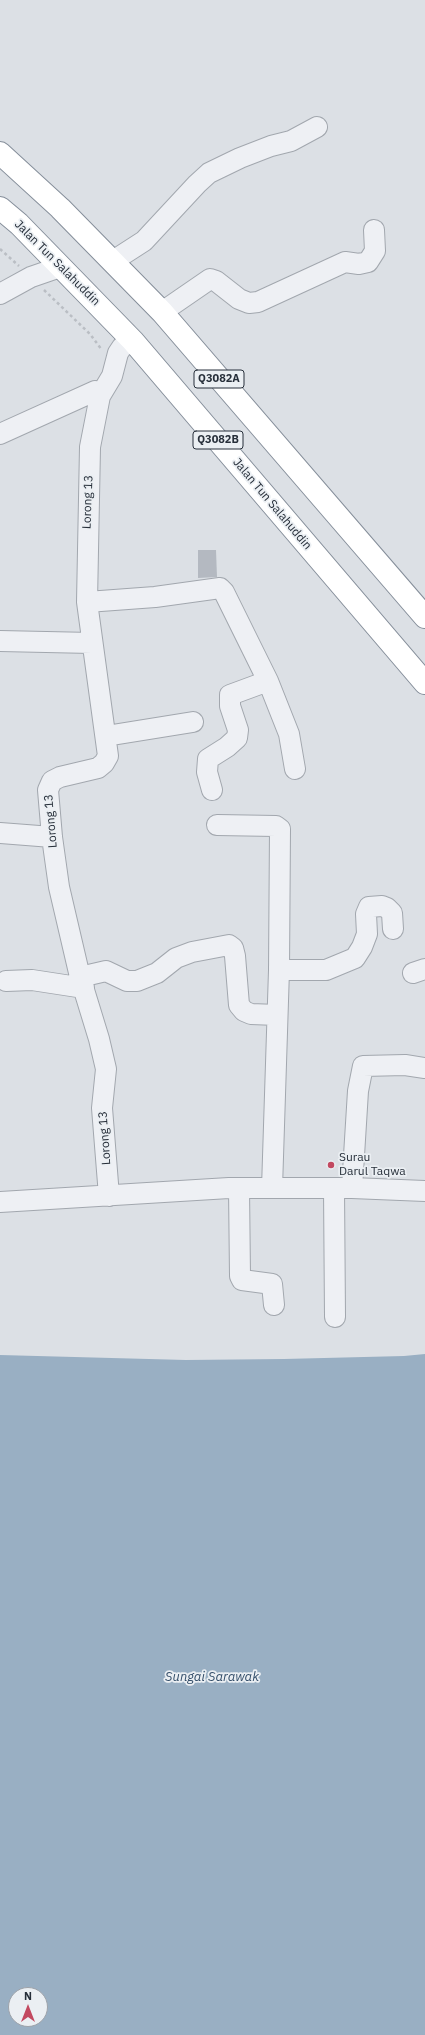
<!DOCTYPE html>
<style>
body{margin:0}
#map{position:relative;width:425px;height:2035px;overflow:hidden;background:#dce0e5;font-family:"IBM Plex Sans",sans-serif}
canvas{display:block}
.north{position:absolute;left:8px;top:1987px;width:40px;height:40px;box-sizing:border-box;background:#ebeff3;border:1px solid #9da2a9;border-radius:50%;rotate:0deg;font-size:11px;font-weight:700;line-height:16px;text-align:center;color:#272f3a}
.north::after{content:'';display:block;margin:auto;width:14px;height:18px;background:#c24960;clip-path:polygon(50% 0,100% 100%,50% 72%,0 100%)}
</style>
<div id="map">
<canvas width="425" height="2035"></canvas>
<div class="north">N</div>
</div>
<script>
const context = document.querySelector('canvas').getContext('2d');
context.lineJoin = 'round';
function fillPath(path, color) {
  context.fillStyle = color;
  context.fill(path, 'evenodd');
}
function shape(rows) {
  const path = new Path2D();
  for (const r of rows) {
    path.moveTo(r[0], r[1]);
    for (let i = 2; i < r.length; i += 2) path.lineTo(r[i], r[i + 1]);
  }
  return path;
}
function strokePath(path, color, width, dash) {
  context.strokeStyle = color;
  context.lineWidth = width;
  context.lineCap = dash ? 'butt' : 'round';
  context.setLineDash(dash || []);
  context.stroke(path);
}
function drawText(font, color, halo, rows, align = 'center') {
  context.font = font + ' "IBM Plex Sans",sans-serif';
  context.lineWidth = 3.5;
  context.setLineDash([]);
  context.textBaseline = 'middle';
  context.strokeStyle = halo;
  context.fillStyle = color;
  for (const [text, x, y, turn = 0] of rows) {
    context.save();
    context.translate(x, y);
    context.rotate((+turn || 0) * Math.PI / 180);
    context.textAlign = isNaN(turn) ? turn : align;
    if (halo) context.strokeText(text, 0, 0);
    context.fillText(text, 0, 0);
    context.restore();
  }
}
fillPath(shape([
 [425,1354,425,2035,0,2035,0,1355,186,1360,284,1359,404,1356],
 [16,1995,40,1995,40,2019,16,2019]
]), '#99afc3');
fillPath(shape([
 [198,550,216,550,217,577,198,578]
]), '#b4b9c1');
const minor = shape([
 [113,261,144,241,197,184,209,173,240,158,271,146,291,141,317,127],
 [0,294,31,277,60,267],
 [162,312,210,279,216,281,239,299,249,303,258,302,345,262,359,264,368,262,375,251,374,230],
 [0,434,95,391,99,392,100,396],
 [87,602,155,597,220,588,224,592,268,681,289,734,295,769],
 [0,641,92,643],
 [106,736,193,722],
 [212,790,207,772,208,759,227,747,237,738,238,730,230,706,230,695,268,681],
 [217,825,276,826,280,829,279,970,272,1188],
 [0,833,52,837],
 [279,970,326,970,355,958,362,947,367,934,366,914,369,907,382,906,387,908,392,913,393,929],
 [413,973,425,969],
 [80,977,106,971,127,981,137,981,157,973,176,958,192,952,229,945,233,948,235,956,239,1005,244,1011,251,1014,277,1015],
 [6,981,32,980,84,988],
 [239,1188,240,1276,242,1280,272,1284,274,1305],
 [352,1188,358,1091,363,1066,405,1065,425,1068],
 [334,1189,335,1317],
 [109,1196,102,1108,106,1069,99,1039,80,977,59,887,52,837,48,790,52,781,60,777,98,768,104,763,108,756,87,602,90,447,100,396,112,376,118,353,122,347,133,341],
 [0,1202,229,1188,352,1188,425,1191]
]);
const highway = shape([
 [0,153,60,208,162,312,425,617],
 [0,208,19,224,133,341,425,683]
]);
strokePath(minor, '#a2a7ae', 22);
strokePath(highway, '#858e9a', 24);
strokePath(shape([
 [0,249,19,266],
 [44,290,90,334,102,350]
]), '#babec4', 2.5, [3, 3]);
strokePath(minor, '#eef0f4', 20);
strokePath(highway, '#fff', 22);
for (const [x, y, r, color] of [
 [331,1165,4,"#c24960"]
]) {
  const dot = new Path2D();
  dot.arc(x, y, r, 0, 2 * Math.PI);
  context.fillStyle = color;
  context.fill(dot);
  strokePath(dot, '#ebeff3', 1.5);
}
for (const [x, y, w] of [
 [219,379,50],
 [218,440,50]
]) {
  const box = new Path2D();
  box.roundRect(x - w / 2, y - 9, w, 18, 3);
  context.fillStyle = '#ebeff3';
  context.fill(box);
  strokePath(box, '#272f3a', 1);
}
drawText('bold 11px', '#272f3a', null, [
 ["Q3082A",219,379],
 ["Q3082B",218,440]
]);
drawText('12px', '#272f3a', '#ebeff3', [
 ["Jalan Tun Salahuddin",57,263,45],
 ["Lorong 13",88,502,-88],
 ["Jalan Tun Salahuddin",272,504,50],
 ["Lorong 13",51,821,-95],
 ["Lorong 13",105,1138,-94]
]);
drawText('12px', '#272f3a', '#ebeff3', [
 ["Surau",339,1158],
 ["Darul Taqwa",339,1172]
], 'left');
drawText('italic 13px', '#354f6a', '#ebeff3', [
 ["Sungai Sarawak",212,1677]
]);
</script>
